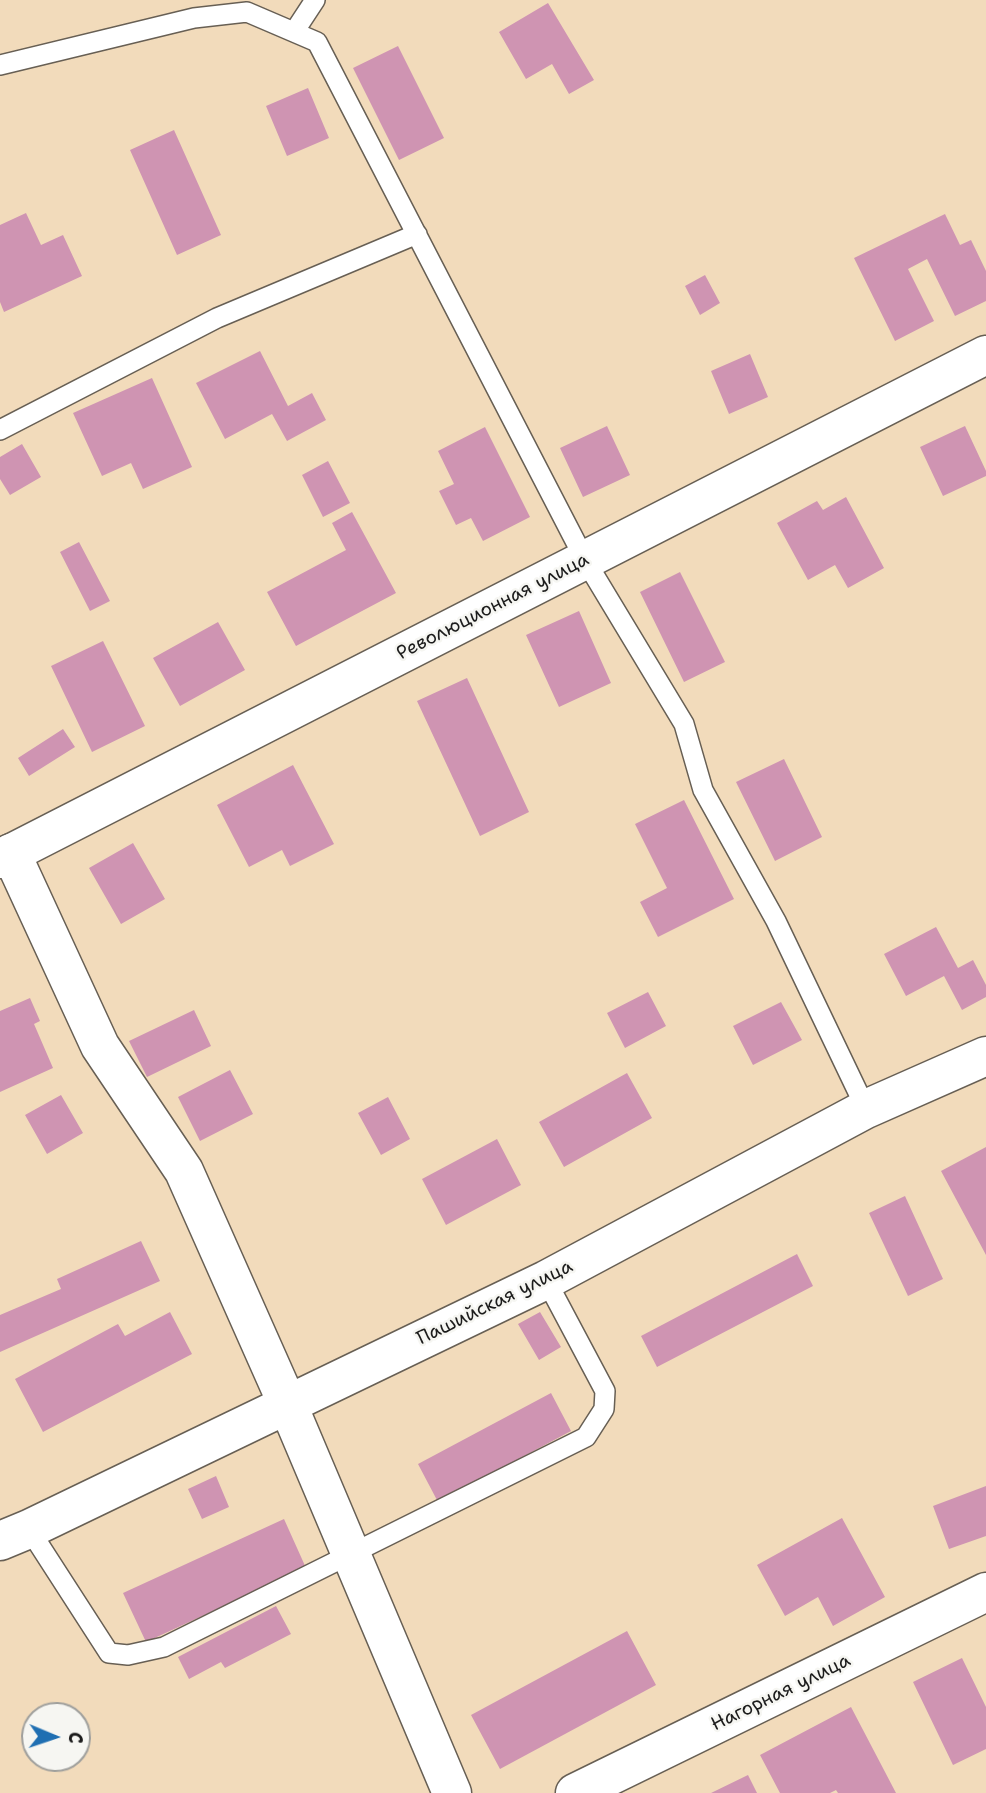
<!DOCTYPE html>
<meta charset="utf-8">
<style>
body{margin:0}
#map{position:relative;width:986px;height:1793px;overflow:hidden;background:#f2dbbb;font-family:"Shantell Sans",sans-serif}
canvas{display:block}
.north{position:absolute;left:21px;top:1702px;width:70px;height:70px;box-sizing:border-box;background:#f6f6f2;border:2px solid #9f9f9c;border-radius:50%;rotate:92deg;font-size:19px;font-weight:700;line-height:28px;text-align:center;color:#1c1c1c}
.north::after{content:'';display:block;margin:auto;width:24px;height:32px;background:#1f6fb2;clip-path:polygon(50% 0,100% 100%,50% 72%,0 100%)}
</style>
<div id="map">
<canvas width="986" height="1793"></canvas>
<div class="north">С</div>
</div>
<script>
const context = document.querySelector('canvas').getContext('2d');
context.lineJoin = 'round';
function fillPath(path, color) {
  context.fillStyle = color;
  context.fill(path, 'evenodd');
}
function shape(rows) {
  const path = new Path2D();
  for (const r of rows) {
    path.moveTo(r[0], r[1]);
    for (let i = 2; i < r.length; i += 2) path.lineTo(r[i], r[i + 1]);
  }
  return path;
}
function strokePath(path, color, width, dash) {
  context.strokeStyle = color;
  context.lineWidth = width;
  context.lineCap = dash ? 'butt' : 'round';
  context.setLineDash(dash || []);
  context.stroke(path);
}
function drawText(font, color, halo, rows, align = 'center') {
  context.font = font + ' "Shantell Sans",sans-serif';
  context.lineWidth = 5;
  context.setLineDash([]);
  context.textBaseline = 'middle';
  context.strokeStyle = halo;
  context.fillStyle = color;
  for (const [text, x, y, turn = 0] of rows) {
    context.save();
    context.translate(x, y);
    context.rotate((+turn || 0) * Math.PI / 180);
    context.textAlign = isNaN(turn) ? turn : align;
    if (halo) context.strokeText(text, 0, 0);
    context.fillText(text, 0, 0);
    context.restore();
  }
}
fillPath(shape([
 [548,3,594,80,569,94,552,64,526,79,499,32],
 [398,46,444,138,399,160,353,68],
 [308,88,329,138,287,156,266,106],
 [174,130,221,235,177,255,130,150],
 [26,213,41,245,63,235,82,276,4,312,0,302,0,225],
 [945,214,960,245,971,240,986,271,986,301,955,316,927,259,908,269,934,321,895,341,854,258],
 [705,275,720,303,700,315,685,286],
 [260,351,288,406,312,393,326,420,287,441,272,414,225,439,196,383],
 [750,354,768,397,729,414,711,371],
 [152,378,192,467,143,489,131,463,102,476,73,413],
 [607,426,630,475,583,497,560,448],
 [965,426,986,471,986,476,943,496,920,447],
 [485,427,530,517,483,541,471,518,456,525,439,491,454,484,438,451],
 [22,444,41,477,10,495,0,479,0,457],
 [328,461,350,503,323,517,302,475],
 [846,497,884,568,848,588,835,565,808,580,777,523,817,501,823,510],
 [352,512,396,593,296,646,267,592,346,550,332,523],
 [79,542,110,601,90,611,60,552],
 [680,572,725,662,684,682,640,592],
 [579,611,611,683,559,707,526,635],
 [218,622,245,670,180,706,153,658],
 [103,641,145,726,92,752,51,666],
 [467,678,529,812,480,836,417,701],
 [63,729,75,747,29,776,18,758],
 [784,759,822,837,775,861,736,782],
 [293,765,334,844,290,866,282,850,249,867,217,805],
 [684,800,734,899,658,937,640,902,667,888,635,824],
 [133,843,165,899,121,924,89,868],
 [936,927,958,968,973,960,986,985,986,997,962,1010,944,976,906,996,884,954],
 [648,992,666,1026,625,1048,607,1013],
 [30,998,40,1021,34,1024,53,1068,0,1092,0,1011],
 [781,1002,802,1040,753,1065,733,1026],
 [194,1010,211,1046,147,1077,129,1041],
 [230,1070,253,1114,200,1141,178,1097],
 [627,1073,652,1118,564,1167,539,1122],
 [61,1095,83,1133,47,1154,25,1115],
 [388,1097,410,1139,381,1155,358,1113],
 [497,1139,521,1185,446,1225,422,1179],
 [986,1147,986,1255,941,1171],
 [905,1196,943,1279,908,1296,869,1213],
 [141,1241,160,1281,0,1352,0,1315,61,1289,57,1279],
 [797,1254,813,1286,657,1367,641,1336],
 [170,1312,192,1354,43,1432,15,1379,118,1324,125,1336],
 [540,1312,561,1347,539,1360,518,1324],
 [551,1393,571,1431,438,1502,418,1464],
 [216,1476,229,1507,202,1519,188,1489],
 [986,1486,986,1536,949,1549,933,1506],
 [842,1518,885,1597,833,1626,818,1597,785,1616,757,1565],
 [284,1519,306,1568,146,1642,123,1593],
 [276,1606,291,1634,225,1668,221,1662,189,1679,178,1657],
 [627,1631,656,1685,500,1769,471,1715],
 [962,1658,986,1707,986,1749,953,1765,913,1682],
 [851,1707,896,1793,838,1793,836,1790,830,1793,780,1793,760,1755],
 [748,1775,757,1793,711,1793]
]), '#cf94b2');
const service = shape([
 [294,32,315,0],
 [0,65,194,18,247,12,317,42,585,560,684,724,703,790,776,921,866,1109],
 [0,430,217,318,417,234],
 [29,1529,109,1653,128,1655,164,1647,586,1437,604,1409,605,1391,546,1280]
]);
const minor = shape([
 [11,853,100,1046,184,1171,287,1403,452,1793],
 [0,1541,29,1529,546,1280,866,1109,986,1056],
 [575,1793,986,1592]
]);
const tertiary = shape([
 [0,859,986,355]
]);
strokePath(service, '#675f54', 22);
strokePath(minor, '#675f54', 41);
strokePath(tertiary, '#675f54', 41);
strokePath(service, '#fff', 19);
strokePath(minor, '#fff', 38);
strokePath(tertiary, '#fff', 38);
drawText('19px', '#1c1c1c', '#f6f6f2', [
 ["Революционная улица",493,607,-27],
 ["Пашийская улица",495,1303,-26],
 ["Нагорная улица",781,1693,-26]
]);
</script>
